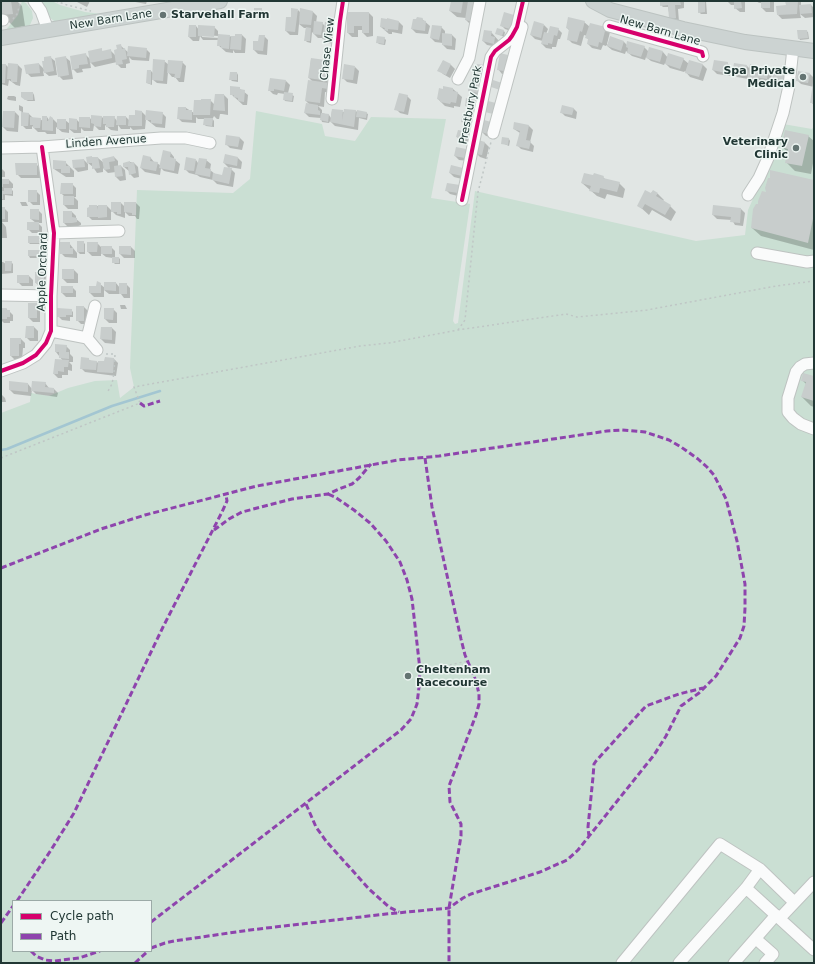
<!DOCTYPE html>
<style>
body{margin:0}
#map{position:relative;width:815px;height:964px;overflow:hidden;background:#e1e6e4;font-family:"DejaVu Sans",sans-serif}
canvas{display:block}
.frame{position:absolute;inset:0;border:2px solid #213734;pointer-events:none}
.legend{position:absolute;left:12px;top:900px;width:140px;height:52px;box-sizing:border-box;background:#eef6f3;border:1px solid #9caaa7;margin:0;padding:5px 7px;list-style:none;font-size:12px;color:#213734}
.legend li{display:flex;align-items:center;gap:8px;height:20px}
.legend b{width:20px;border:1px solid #9caaa7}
</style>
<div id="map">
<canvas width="815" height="964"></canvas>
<div class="frame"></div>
<ul class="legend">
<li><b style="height:5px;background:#d6006c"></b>Cycle path</li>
<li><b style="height:5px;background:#8e44ad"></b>Path</li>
</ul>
</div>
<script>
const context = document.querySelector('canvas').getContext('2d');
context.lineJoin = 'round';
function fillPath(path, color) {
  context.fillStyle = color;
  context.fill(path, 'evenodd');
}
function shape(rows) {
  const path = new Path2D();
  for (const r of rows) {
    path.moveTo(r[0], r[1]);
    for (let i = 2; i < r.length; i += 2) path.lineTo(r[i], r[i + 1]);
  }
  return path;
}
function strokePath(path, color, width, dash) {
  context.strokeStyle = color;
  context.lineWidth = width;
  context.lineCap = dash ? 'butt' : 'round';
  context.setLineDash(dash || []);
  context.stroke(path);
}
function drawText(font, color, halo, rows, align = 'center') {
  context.font = font + ' "DejaVu Sans",sans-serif';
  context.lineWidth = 3;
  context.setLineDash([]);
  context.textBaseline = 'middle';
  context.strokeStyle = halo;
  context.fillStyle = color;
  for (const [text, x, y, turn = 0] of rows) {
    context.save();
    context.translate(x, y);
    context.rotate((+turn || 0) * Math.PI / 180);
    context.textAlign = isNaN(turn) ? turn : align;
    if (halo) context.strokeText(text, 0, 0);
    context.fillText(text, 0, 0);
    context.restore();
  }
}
fillPath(shape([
 [22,1,26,3,32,11,33,18,30,25,27,28,5,31,18,15],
 [40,1,52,1,60,5,85,12,110,15,57,23,50,18],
 [256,111,322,124,325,136,355,141,371,117,446,119,431,198,470,204,453,321,455,324,458,323,475,191,696,241,745,235,748,210,769,163,783,124,812,129,814,126,814,963,1,963,1,413,30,402,31,393,49,396,68,388,95,381,117,380,120,398,134,387,130,368,137,190,233,193,250,179],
 [13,901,151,901,151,951,13,951]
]), '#cadfd3');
fillPath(shape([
 [1,1,17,1,22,6,25,26,15,28,2,15],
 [75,1,90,1,87,7],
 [130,1,147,1,146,4],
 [452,1,473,1,478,25,470,24,466,20,466,18,457,17,450,11],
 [661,1,684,1,684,8,678,9,679,22,670,18,668,7,663,7,661,5],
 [699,1,706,1,707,14,701,14,699,12],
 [727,1,745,1,745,12,740,12,735,8,735,5,731,5],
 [756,1,774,1,774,12,766,12,762,8,762,3,759,3],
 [786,1,801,1,801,6,811,5,814,8,814,17,805,18,800,14,801,18,782,19,778,15,787,6],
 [261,9,263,11,263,18,257,18,255,16],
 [298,10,301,13,313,12,317,16,316,23,322,23,325,26,334,24,338,28,336,44,328,43,323,38,318,38,312,32,311,43,307,42,305,40,306,28,304,28,299,24,298,35,290,35,286,31],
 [348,13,369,13,373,17,373,36,367,37,363,33,363,30,358,30,358,37,352,37,348,33],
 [513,16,518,20,514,32,505,29,501,25],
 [388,19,399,22,403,26,402,34,392,32,392,34,389,34,381,27],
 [422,19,430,26,428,34,416,33,412,29],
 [584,22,590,27,606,28,610,32,607,44,608,45,611,38,624,42,627,45,644,47,649,52,650,49,663,52,668,58,683,59,689,64,703,65,707,69,703,81,690,77,685,71,684,72,670,68,665,63,664,65,651,61,646,57,645,60,632,56,626,51,625,54,612,50,606,45,606,46,603,45,601,50,592,48,588,44,589,40,587,38,587,36,584,35,581,46,572,43,568,39,570,31,567,28],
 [544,25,548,29,546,34,549,34,558,29,562,33,560,39,558,39,556,47,552,47,552,49,546,48,542,44,543,41,535,39,531,35],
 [196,26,199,30,214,27,218,31,218,35,236,37,242,35,246,39,245,53,235,53,233,50,233,53,226,52,218,45,219,40,203,40,200,36,199,41,193,41,189,37],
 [202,35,219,36,219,38,202,37],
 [441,27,445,31,445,34,452,35,456,39,455,50,447,49,443,45,443,43,435,42,431,38],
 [503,31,505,32,504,37,496,33],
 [806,31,808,32,809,39,800,40,799,38],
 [491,32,499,41,498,47,487,45,483,41],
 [264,36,268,40,267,55,258,54,254,50],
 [384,38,386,40,385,45,379,44,377,42],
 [121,46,129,53,146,49,150,53,149,61,132,60,129,57,130,63,126,64,126,68,121,68,117,64,117,62,95,67,90,62,91,68,82,69,83,72,77,73,73,69,85,54,90,59,101,50,104,52,110,50,116,56,118,50],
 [508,56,512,60,508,75,502,74,498,69],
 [50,57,55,61,57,75,49,76,43,71,44,76,31,77,27,73,39,64,44,69],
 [65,57,70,61,73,79,63,80,59,76],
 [311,59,331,62,335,71,328,70,327,75,333,79,332,93,325,92,324,107,318,106,322,110,322,113,329,115,331,118,332,110,344,112,356,111,358,113,366,113,368,114,367,120,359,118,358,130,335,126,330,121,329,123,322,122,321,118,309,117,305,113,310,105,306,101,313,82,309,78],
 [164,61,169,65,182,62,186,66,184,82,179,82,175,77,172,77,168,72,167,84,157,83,152,79,152,85,147,83,151,71,153,73],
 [443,61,451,65,455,69,450,78,443,74,439,70],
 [727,63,732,67,730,76,717,74,713,70],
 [9,64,18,65,22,69,20,86,16,85,9,80,8,86,1,84,1,65,6,65,9,68],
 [475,65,488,77,479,76,475,71],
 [747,66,750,69,756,66,758,69,768,70,772,74,770,83,758,81,757,85,752,84,748,79,737,77,733,73],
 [355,67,359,71,357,84,347,82,343,78],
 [237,73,238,75,238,82,232,81,230,79],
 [786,73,789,86,777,84,773,80],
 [810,74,814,78,814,105,811,102,814,87,801,84,797,80],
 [286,81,290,85,288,93,294,96,293,102,285,101,284,99,285,94,278,93,277,95,273,94,269,90],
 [479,86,482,96,473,94,469,90],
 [239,88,248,95,247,105,243,105,231,94],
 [453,89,462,97,460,107,454,106,454,108,445,106,438,99],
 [33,93,34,95,35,101,28,101,24,99],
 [224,95,228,99,228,115,222,114,222,119,222,114,220,114,219,119,217,119,214,116,213,118,212,118,214,121,214,127,206,126,205,125,205,119,198,119,196,117,196,123,182,122,178,118,186,108,194,113,210,100,215,105],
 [8,96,14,96,16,97,16,101,9,100,7,99],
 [407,96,411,100,408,115,400,113,396,109],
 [476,101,479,111,470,110,466,106],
 [19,105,23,107,23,113,29,114,33,118,40,119,43,121,47,117,49,120,52,118,58,124,65,120,70,124,77,120,80,123,90,118,92,121,102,117,104,119,114,117,117,121,126,117,129,120,142,112,146,116,162,113,166,117,165,128,156,127,146,119,145,129,133,130,130,127,130,129,121,129,118,125,118,131,111,130,105,125,105,130,99,130,94,125,93,131,84,131,81,128,81,133,74,133,69,129,69,133,62,132,56,127,56,134,47,134,45,132,38,132,32,126,32,129,26,129,22,125,22,112,19,110],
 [573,108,577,112,576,119,565,116,561,112],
 [15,112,19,116,18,132,7,131,3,127],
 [463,115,472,117,474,118,472,125,464,123,462,121],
 [491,122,492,137,486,136,482,132],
 [529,126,533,130,530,142,534,146,533,152,521,149,517,145,520,133,514,129],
 [470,133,474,137,472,143,461,141,457,137],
 [227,136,240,138,244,142,242,150,230,148,226,144],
 [808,136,814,141,814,158,811,174,795,171,786,162,789,153,782,147],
 [509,139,510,141,509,146,502,143],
 [479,141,485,143,489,147,486,159,480,157,476,153],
 [466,150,470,154,468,161,459,160,455,156],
 [170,152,174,157,174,159,180,164,178,174,164,171,161,168,160,175,145,172,141,168,150,157,154,162,157,163,161,166],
 [226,155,238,158,242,162,241,169,229,167,235,173,233,187,217,184,213,180,200,177,197,175,189,173,185,169,196,160,198,163,206,160,211,164,210,170,215,174,223,176,230,169,224,163],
 [114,157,118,161,118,166,121,166,125,170,126,180,120,181,116,177,116,172,108,173,103,168,103,172,97,173,93,167,88,163,98,158,104,163],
 [84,160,88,164,88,170,78,172,74,168],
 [65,162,74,171,74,177,66,177,54,169],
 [130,162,134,163,138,167,139,177,134,178,130,174,129,171,124,167],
 [36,164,40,168,40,178,21,178,17,174],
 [1,166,1,168,5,172,5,177,1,177],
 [452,167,466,180,454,177,450,173],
 [603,177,606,180,619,183,625,189,623,198,607,194,605,199,597,196,582,183],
 [1,180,9,180,13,184,13,188,10,188,13,191,13,196,5,195,5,200,1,200],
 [814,181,814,250,761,236,752,228,759,205,767,193],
 [72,184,76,188,76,197,74,197,78,201,78,209,68,209,64,205,64,196,61,193],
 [459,186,462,197,450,194,446,190],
 [36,191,40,195,40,205,33,205,29,201],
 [653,191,658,194,664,200,663,201,670,206,676,212,671,221,652,210,649,215,639,206],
 [20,202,26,202,28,206,22,206],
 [121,203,125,207,136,203,140,207,139,219,137,219,135,216,129,216,125,212,125,218,116,215,112,211],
 [90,206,107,206,111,210,111,220,92,220,88,216],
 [1,208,4,208,8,212,8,222,2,222,6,227,7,238,1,238],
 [741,209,745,213,743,226,735,225,732,220,717,219,713,215],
 [38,210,42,214,42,223,38,223,42,227,42,233,32,233,28,229,36,223,31,219],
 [72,212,76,216,76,219,81,223,81,225,76,227,68,227,64,223],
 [39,237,40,239,41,244,30,244,29,243],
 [83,242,85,244,85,254,80,254,78,252],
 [69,243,77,253,77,258,65,257,61,253],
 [97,243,101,247,111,247,115,251,115,258,119,258,120,259,120,264,115,264,113,262,113,258,106,257,101,253,101,256,92,256,88,252],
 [131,247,135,251,135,258,124,258,120,254],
 [40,251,41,253,41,258,30,258,29,256],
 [1,262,3,262,6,264,11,262,13,264,13,273,1,274],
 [63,270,74,270,78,274,78,283,67,283,63,279],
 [43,273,47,278,47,287,40,287,36,283],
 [29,276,33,280,33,286,22,286,18,282],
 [116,283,120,288,126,284,130,288,130,298,124,298,121,294,109,294,104,290,104,297,94,297,90,293,100,284,105,288],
 [72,287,76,291,76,297,66,297,62,293],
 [36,304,40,308,40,322,33,322,29,318],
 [120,305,125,305,127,309,121,309],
 [77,307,84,307,88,311,88,324,81,324,77,320],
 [1,309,6,309,9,311,13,315,13,321,10,321,10,323,4,323,1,320],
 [113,309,117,313,117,323,109,323,105,319],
 [71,310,73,312,73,317,70,317,70,321,62,320,58,316],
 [34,327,38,331,38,341,30,341,26,337],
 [112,328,116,332,115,344,105,343,101,339],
 [21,339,25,343,25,348,23,348,22,360,15,360,11,356],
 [66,346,70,350,70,354,73,357,73,362,69,362,72,365,72,371,68,370,68,375,62,375,62,378,58,378,54,374,63,361,56,352],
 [88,359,91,361,97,362,99,364,114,359,118,363,116,376,85,372,81,368],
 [814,377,814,407,811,406,802,397,806,384,802,380],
 [45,383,49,388,54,389,58,393,57,397,36,394,32,390,31,396,14,394,10,390,28,384,32,389],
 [1,394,5,398,6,402,1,402]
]), '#0003');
strokePath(shape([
 [1,450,7,449,112,406,160,391]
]), '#a3c6d2', 2.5);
fillPath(shape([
 [1,1,11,1,13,14,1,15],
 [451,1,463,1,461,13,449,11],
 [468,1,477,1,474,22,465,20],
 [660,1,680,1,681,5,675,5,676,18,669,19,668,5,660,6],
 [698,1,705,1,705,12,698,13],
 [734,1,741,1,742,8,734,9],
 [761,1,770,1,770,8,761,8],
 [785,1,798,1,797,14,777,15,776,6,786,5],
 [811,4,812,13,800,14,799,5],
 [254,8,262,8,261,17,254,16],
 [291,8,298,9,295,32,285,31,286,17,291,17],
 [300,8,313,11,311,25,299,24],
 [347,12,369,12,369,33,362,33,362,26,354,26,354,33,347,33],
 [504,12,514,15,510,29,500,26],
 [417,17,423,18,422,20,426,21,425,31,411,29,413,19,416,19],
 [568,17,585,21,582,32,580,31,577,42,567,40,569,29,566,28],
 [381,18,387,19,387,18,399,21,398,30,388,29,388,31,384,30,385,28,380,27],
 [314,21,323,22,321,35,313,34],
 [534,21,544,24,541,38,530,35],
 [325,22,334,23,332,41,322,39],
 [590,23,606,27,602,43,599,42,598,47,587,44,588,39,585,38],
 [189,25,196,25,196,37,188,37],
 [198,25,215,26,214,37,198,36],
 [432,25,442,26,439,40,430,38],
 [550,26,559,28,557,36,554,35,552,44,548,43,548,45,541,44,544,32,548,33],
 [306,27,311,28,310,41,304,41],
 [497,28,504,30,502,36,495,34],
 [484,30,492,31,491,36,495,37,494,44,482,41],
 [797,30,807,30,808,38,798,39],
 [442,33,452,34,452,46,442,45],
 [218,34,230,35,229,49,221,48,221,46,217,46],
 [235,34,242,34,241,50,230,49,231,36,235,36],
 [259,35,265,35,263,51,253,50,253,41,258,41],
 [377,36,385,37,384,44,376,43],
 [610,36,624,41,621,51,607,46],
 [627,41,645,46,641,57,627,53,628,48,626,47],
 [121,44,122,49,125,48,127,59,122,60,123,64,116,65,114,50,117,49,116,45],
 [128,46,147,48,146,58,127,56],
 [649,47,663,51,660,62,646,58],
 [102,48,102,51,111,49,112,58,90,63,88,51],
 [86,53,88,64,79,65,79,68,72,70,70,56],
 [500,53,508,55,504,71,497,70],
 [668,53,684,58,680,69,665,64],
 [51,56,54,71,44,73,42,61,44,61,44,57],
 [66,56,69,75,58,77,55,58],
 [311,58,332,61,331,67,324,66,323,73,329,74,328,81,308,78],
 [153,59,165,60,163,81,152,80],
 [168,60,183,61,180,78,174,78,175,74,167,73],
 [443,60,451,64,446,75,437,71],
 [689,60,703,64,699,77,685,73],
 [714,60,728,62,726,73,712,70],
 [8,63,18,64,17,82,11,82,11,79,7,79],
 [39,63,40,73,26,74,24,65],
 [734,63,747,65,745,76,732,74],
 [1,64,6,64,5,83,1,83],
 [344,64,355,66,353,80,342,79],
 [475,64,486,65,484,73,474,72],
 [750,64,756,65,756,67,768,69,767,79,754,77,754,81,747,80],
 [147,70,151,70,151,84,146,83],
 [773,70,787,72,785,82,772,81],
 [798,71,810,73,808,83,796,81],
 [230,72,237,72,237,80,229,80],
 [270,78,286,80,284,91,274,89,274,91,268,91],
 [308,80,329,83,328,89,322,88,320,103,305,101],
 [493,80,502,83,500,90,491,87],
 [469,83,480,85,478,93,468,91],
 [813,83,814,84,814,103,810,103],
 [230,86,240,87,240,89,245,90,244,102,238,101,238,98,233,97,234,95,230,95],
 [443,86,453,88,453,91,458,92,456,103,451,102,450,104,440,102,440,100,437,99,439,88,443,89],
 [21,92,33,92,33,100,25,100,21,97],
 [284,92,293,93,292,101,283,100],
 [399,93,408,95,404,112,394,110],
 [215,94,224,94,225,111,213,110],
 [466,98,477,100,475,108,465,106],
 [201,99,211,99,210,115,193,115,194,100,201,100],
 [488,101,496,103,493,114,485,112],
 [306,103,318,105,318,110,320,111,320,115,304,113],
 [562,105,574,108,572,115,560,113],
 [178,107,186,107,186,110,192,110,192,120,177,119],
 [332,109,343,110,342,121,344,109,356,110,354,127,330,122],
 [135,110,142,111,142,126,128,126,129,115,135,115],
 [146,110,163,112,162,124,151,123,151,120,145,120],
 [357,110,367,112,366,118,356,117],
 [3,111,15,111,14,128,2,127],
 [21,112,29,113,28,126,21,126],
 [321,113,329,114,328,122,320,120],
 [463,114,472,116,471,124,461,122],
 [91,115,102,116,101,127,94,126,94,124,91,123],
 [42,116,47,116,47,121,48,121,50,116,53,118,53,131,42,130],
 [103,116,115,116,114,127,106,127,106,124,103,124],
 [117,116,126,116,126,125,116,125],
 [30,117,41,118,40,128,33,128,33,125,30,125],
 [79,117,90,117,90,128,79,127],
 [69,118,77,119,77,130,69,129],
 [204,118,213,118,212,126,203,125],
 [57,119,66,119,66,129,57,129],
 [484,120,491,122,488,134,481,132],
 [514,122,529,125,526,140,531,141,529,149,516,146,520,131,513,129],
 [458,130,470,132,469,140,456,137],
 [785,130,809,135,802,166,785,163,788,149,781,147],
 [226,135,240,137,238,147,225,145],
 [502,137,509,138,508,145,501,144],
 [478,140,485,142,482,155,475,154],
 [456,147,466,149,465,158,454,156],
 [163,150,171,152,170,157,176,159,174,171,159,168],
 [225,154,238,157,237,166,223,163],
 [143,155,151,157,150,161,158,162,156,171,140,168],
 [92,156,92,157,98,157,100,168,92,169,92,163,87,163,86,157],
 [114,156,115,161,109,162,110,169,104,170,102,159],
 [186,157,196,159,194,171,184,170],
 [199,158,207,159,205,168,211,169,210,177,195,174],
 [84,159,85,167,73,168,72,160],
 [53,160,66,161,66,166,70,166,70,173,61,173,61,169,53,169],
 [130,161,130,163,134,162,136,173,129,175,128,167,123,167,123,163],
 [15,163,37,163,37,175,16,175],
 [121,165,123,176,115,177,114,166],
 [451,165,463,168,462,176,449,173],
 [224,167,232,168,229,184,212,180,213,173,222,175],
 [770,170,814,180,814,214,808,243,751,228,753,209,756,204,758,204,758,201,762,191,766,192,765,188,768,178,770,178],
 [584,173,593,175,594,173,604,176,603,178,620,182,617,192,600,188,599,193,589,191,591,186,581,183],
 [1,179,9,179,9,184,3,184,3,187,1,187],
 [61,183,73,183,73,194,60,194],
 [447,183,460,185,458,193,445,191],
 [4,188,12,188,12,194,3,194,3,199,1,199,1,191,4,191],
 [28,190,37,190,37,202,28,202],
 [645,190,651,193,653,190,658,193,656,196,671,205,665,215,645,204,642,209,637,206],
 [63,196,74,196,74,205,63,205],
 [111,202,121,202,121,214,117,214,117,212,111,212],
 [124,202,136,202,136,215,132,215,132,213,124,212],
 [89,205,97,205,98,210,98,205,107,205,107,217,98,218,98,217,87,217,87,208,89,207],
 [713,205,741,208,740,223,730,222,731,217,712,215],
 [1,207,5,207,5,219,1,219],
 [30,209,39,209,39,220,30,219],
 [63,211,72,211,72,217,77,218,77,222,72,223,63,223],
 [27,222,39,222,39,230,27,230],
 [28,236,39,236,39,243,28,243],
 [77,241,84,241,84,252,77,252],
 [60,242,70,242,70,248,73,248,73,254,60,254],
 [87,242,98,242,97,252,87,252],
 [101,246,112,246,112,254,101,254],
 [119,246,131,246,131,255,119,254],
 [28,250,40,250,40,256,28,256],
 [112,257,119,257,119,263,112,263],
 [5,261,12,261,11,271,5,271],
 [62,269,74,269,74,279,62,279],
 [35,272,44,272,44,284,35,283],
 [17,275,29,275,29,283,17,283],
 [97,281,101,283,101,293,89,293,89,286,96,286],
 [104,282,116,282,116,291,104,290],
 [119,283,127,283,127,294,119,294],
 [61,286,73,286,73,293,61,293],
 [28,303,37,303,37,318,28,318],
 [76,306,84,306,84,321,76,321],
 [1,308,7,308,6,310,10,310,10,317,7,317,7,319,1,319],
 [57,308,72,309,72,315,66,315,66,317,57,317],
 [104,308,114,308,113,320,104,319],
 [26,326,34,326,34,338,25,338],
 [101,327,112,327,112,340,100,339],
 [10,338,21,338,21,344,19,344,19,356,10,356],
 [55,344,67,345,66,352,69,352,69,359,59,358,59,352,55,352],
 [81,357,89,358,89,360,97,361,96,370,80,369],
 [105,357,114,358,113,373,97,372,98,361,104,361],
 [55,359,69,360,68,367,64,367,64,372,58,371,58,374,53,374],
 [803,373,814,376,814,401,801,397,806,382,801,381],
 [9,381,28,383,28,392,9,390],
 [32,381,46,382,45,387,54,388,54,393,31,391]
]), '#c8cdcc');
const minor = shape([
 [34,1,41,11,48,30],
 [1,20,3,20],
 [609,26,702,52,703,56],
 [458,79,469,58,480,1],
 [332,99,340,21,343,1],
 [493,133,522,27],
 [1,148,42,147,161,138,186,138,210,143],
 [748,195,759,178,768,158,783,113,789,86,793,48],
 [462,200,491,57,495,51,509,40,512,36,517,27,523,1],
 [54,233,119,231],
 [757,253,807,262,814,261],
 [1,295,51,296],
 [51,331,87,338,95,306],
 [87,338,97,350],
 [814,363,805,364,800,367,796,372,788,398,788,412,793,418,801,424,814,429],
 [1,371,23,363,36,355,46,343,51,331,51,296,54,233,42,147],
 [746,888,814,950],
 [780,918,814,882],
 [756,939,773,954,765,963],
 [622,963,720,844,760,869,794,902],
 [679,963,746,888,760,869],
 [734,963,776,915]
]);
const major = shape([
 [593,1,610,10,683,29,745,42,814,51],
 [1,38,220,1]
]);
strokePath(minor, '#bec3c1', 13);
strokePath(major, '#bcc3c1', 16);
strokePath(shape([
 [56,1,67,5,91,11],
 [13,19,17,14,21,1],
 [458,330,465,320,478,192,491,142],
 [106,354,115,354,114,373,112,384,108,391],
 [1,458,140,403,134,387,360,346,389,343,458,330,566,314,577,317,647,310,776,286,814,281],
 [440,667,468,661]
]), '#bfc6c5', 1.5, [2, 3]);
strokePath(minor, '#fafbfb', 11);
strokePath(major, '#ccd3d2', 14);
strokePath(shape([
 [140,403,144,406,160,401],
 [425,458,432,507,461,639,465,655,476,681,479,694,479,704,476,715,449,786,450,802,461,824,461,836,449,908,449,963],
 [214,530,229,519,242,512,292,499,328,494,339,489,352,484,359,478,371,464],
 [1,568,101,529,145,515,257,486,398,460,439,456,607,431,622,430,645,432,669,440,681,447,698,459,707,467,714,475,726,499,737,541,745,584,745,608,744,626,740,638,716,676,699,693,681,706,666,736,654,755,578,850,567,860,540,872,471,894,463,898,449,908,386,914,250,930,174,941,165,943,151,948],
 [306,804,316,827,326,841,369,889,389,907,399,912],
 [589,837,588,827,593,777,594,764,596,761,646,706,679,694,703,688],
 [17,901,51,850,74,813,163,627,222,512,227,501,226,495],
 [151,922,401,730,411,719,417,704,419,687,420,670,412,599,407,580,400,562,386,541,370,523,354,510,335,497,328,494],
 [1,923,13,906],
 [31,951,36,956,45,960,54,961,79,958,100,951],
 [135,963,148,951]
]), '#8e44ad', 3, [6, 3]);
strokePath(shape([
 [609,26,702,52,703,56],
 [332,99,340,21,343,1],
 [462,200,491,57,495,51,509,40,512,36,517,27,523,1],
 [1,371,23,363,36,355,46,343,51,331,51,296,54,233,42,147]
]), '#d6006c', 4);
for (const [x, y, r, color] of [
 [163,15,4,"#647472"],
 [803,77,4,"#647472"],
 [796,148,4,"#647472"],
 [408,676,4,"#647472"]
]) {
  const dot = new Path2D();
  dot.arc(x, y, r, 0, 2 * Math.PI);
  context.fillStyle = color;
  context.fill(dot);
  strokePath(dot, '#eef6f3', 1.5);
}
drawText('bold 11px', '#213734', '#eef6f3', [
 ["Starvehall Farm",171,15],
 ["Spa Private",795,71,"right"],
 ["Medical",795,84,"right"],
 ["Veterinary",788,142,"right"],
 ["Clinic",788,155,"right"],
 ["Cheltenham",416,670],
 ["Racecourse",416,683]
], 'left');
drawText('11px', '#213734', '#eef6f3', [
 ["New Barn Lane",111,20,-9],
 ["New Barn Lane",660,31,16],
 ["Chase View",328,49,-84],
 ["Prestbury Park",471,105,-79],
 ["Linden Avenue",106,142,-4],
 ["Apple Orchard",43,272,-88]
]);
</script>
